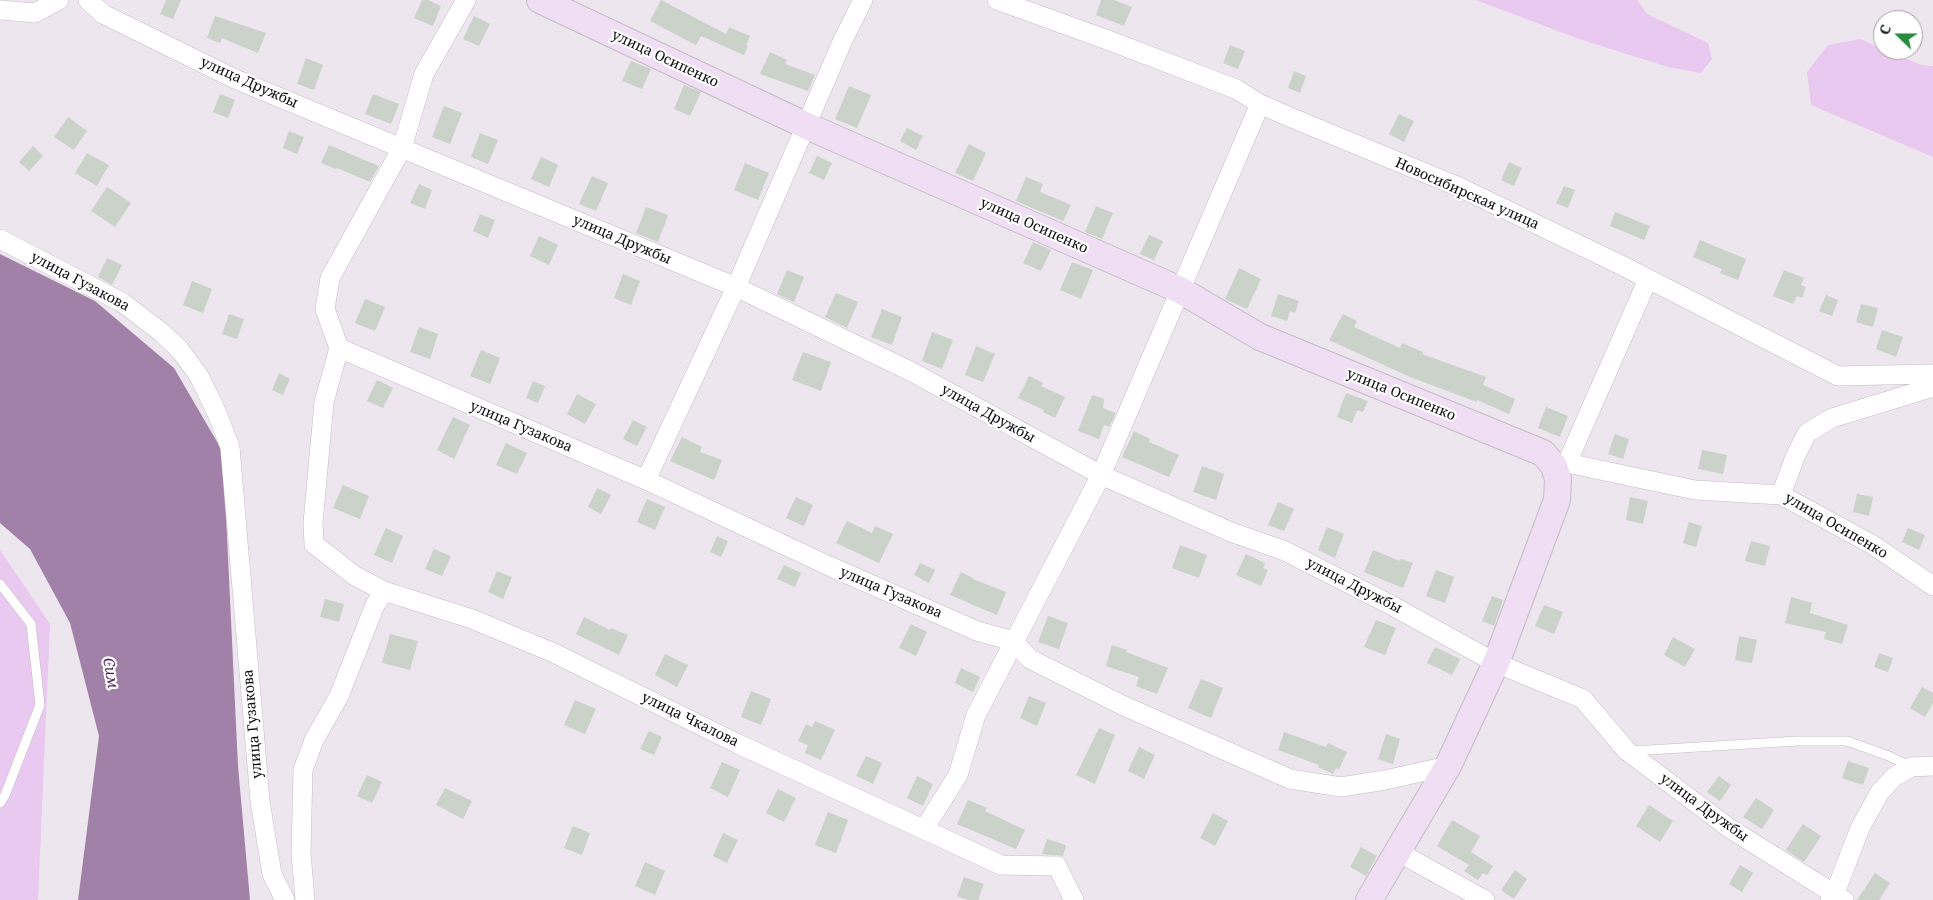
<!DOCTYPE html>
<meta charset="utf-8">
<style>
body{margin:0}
#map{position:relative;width:1933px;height:900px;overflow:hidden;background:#ede6ef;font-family:"Noto Serif",serif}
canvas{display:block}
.north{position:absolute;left:1873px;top:10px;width:50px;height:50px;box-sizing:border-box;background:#fff;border:1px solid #9f9e9f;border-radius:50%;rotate:292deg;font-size:14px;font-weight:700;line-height:20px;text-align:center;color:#0e0c0f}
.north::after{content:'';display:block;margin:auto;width:18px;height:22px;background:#288a3d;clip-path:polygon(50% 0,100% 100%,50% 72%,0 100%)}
</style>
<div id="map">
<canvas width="1933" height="900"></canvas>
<div class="north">С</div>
</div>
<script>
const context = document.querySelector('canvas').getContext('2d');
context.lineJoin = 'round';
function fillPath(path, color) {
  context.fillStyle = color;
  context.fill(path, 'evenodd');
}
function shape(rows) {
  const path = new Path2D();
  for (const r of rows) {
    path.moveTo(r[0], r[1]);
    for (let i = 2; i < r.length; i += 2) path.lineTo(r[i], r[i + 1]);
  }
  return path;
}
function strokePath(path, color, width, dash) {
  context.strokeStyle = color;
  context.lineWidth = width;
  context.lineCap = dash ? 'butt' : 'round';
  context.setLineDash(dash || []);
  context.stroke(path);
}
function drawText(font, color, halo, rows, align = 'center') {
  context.font = font + ' "Noto Serif",serif';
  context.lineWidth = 4.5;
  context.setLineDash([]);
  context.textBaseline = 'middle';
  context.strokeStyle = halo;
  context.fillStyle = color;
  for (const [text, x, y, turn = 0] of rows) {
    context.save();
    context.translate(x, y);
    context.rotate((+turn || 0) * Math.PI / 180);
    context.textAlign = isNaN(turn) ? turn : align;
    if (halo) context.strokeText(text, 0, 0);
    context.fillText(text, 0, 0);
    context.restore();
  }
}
fillPath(shape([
 [1476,0,1637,0,1647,14,1708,43,1712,59,1701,73,1668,67,1579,39],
 [1860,39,1921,65,1933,66,1933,157,1811,105,1807,72,1828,45],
 [0,550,50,624,38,900,0,900]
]), '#e9c9ef');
fillPath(shape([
 [0,254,95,301,174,368,223,452,238,766,250,900,78,900,99,736,70,623,30,549,0,523]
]), '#a281a9');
fillPath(shape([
 [166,0,181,0,173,19,160,14],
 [422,0,428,0,441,6,433,26,414,18],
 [661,0,726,34,729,27,750,36,746,45,748,46,744,55,701,36,696,45,650,21],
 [1101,0,1114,0,1132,7,1124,26,1096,15],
 [215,16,266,33,258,53,222,38,220,43,207,38],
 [474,16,490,24,479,46,463,39],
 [1230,45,1245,51,1238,69,1223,63],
 [770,52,787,60,785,64,815,75,808,91,760,74],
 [306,58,323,65,314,90,297,84],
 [631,61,651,69,642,89,622,81],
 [1294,71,1306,76,1300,93,1288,88],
 [684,85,701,92,690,116,674,109],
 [849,86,871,95,857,128,835,119],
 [220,94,235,100,228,118,213,112],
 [373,94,399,104,391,124,365,114],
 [444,106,462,113,450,144,432,137],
 [1399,114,1414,121,1404,142,1389,134],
 [68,117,87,131,74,150,54,137],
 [907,128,923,136,916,150,900,141],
 [289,131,304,137,297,154,283,148],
 [480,133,498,140,488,164,471,157],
 [969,144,986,153,973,181,955,173],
 [329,145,379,166,370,182,337,168,336,169,321,163],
 [33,146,43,156,29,171,19,162],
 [87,153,109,165,97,186,75,173],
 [817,156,832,163,824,180,809,173],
 [541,157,558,165,549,187,531,179],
 [1509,162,1522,168,1514,186,1501,180],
 [745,163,769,173,758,200,734,190],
 [592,176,608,183,596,211,579,204],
 [1026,177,1043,184,1040,192,1071,205,1063,221,1016,201],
 [419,184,432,190,425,209,410,203],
 [1564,186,1575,190,1568,208,1556,203],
 [107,187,131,203,115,227,91,211],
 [1096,206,1113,213,1102,239,1085,232],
 [646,207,668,215,658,242,636,233],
 [1615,212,1650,226,1644,240,1610,226],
 [480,214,495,220,488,238,473,231],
 [1149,235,1163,241,1154,260,1140,254],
 [539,236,558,245,549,265,530,256],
 [1700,240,1746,259,1738,280,1720,273,1722,269,1693,257],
 [1033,242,1051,250,1041,271,1023,263],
 [107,258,122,265,112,285,98,277],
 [1072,262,1093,270,1081,299,1060,290],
 [1239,268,1261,279,1247,309,1225,299],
 [787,270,804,277,794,302,777,294],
 [1784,270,1804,278,1801,285,1806,287,1802,298,1797,296,1793,304,1773,296],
 [623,274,640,281,631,305,614,298],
 [192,281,212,289,203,313,183,305],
 [836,293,858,302,847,328,825,317],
 [1278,294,1299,301,1295,313,1290,311,1287,321,1271,316],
 [1826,295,1838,300,1832,316,1819,311],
 [365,299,385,307,375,331,355,323],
 [1861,304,1878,308,1873,327,1856,322],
 [882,309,902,317,892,345,871,337],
 [229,314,244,319,237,339,222,334],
 [1343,314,1357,321,1354,327,1400,348,1402,343,1423,352,1422,354,1486,377,1483,385,1515,399,1509,414,1477,400,1477,402,1410,377,1329,340],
 [419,327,438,334,430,359,410,352],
 [1882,330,1903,337,1896,357,1876,349],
 [932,332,953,340,942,369,922,361],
 [976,346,995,354,983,382,965,375],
 [481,350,500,358,490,384,470,376],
 [803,352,831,362,821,391,792,380],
 [279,373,290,379,283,395,272,390],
 [1029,376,1043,383,1041,386,1065,397,1055,418,1043,412,1044,410,1018,398],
 [377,380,393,388,383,408,367,401],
 [533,381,545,386,538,403,526,398],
 [1346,393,1368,401,1363,412,1357,410,1352,423,1337,417],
 [577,394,596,404,585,424,567,414],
 [1092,395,1104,399,1103,408,1116,413,1109,427,1104,425,1099,439,1078,431],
 [1546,407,1568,416,1560,437,1538,428],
 [453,417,470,425,454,459,437,450],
 [633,420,647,427,637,446,623,439],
 [1134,431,1150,439,1149,442,1179,455,1169,477,1122,457],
 [1615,434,1629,439,1623,459,1608,454],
 [682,437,702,447,700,452,722,460,714,480,670,461],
 [506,443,527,453,517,474,496,465],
 [1702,450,1727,455,1723,474,1698,469],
 [1202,466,1224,474,1216,500,1193,492],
 [343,485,369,496,360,519,333,508],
 [597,488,611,495,601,514,588,507],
 [1857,494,1873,497,1869,516,1853,512],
 [796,497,813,505,804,526,786,518],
 [1630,497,1648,501,1643,524,1626,520],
 [647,499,665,507,655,530,637,522],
 [1278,502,1294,509,1284,531,1268,525],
 [847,521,872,533,875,526,893,534,879,563,836,543],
 [1689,522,1702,526,1696,547,1683,543],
 [1327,527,1344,534,1335,558,1318,550],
 [386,528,403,536,392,563,374,555],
 [1908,528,1925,535,1919,550,1902,542],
 [717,536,728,541,721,557,710,552],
 [1751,541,1770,546,1765,566,1745,561],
 [1180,545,1207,555,1199,578,1172,568],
 [434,549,451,556,442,576,425,569],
 [1373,550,1400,561,1401,559,1413,563,1403,588,1364,572],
 [1246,554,1265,563,1263,568,1268,570,1261,586,1236,575],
 [920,563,935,570,929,583,914,575],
 [784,565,801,573,795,587,777,579],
 [1436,570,1454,577,1445,603,1426,596],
 [497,571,512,577,503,599,488,592],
 [961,572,973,578,973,579,1006,592,997,615,950,595],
 [1492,596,1503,600,1494,626,1482,621],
 [1791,597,1812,603,1810,613,1848,625,1842,644,1824,639,1826,632,1785,623],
 [325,599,344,604,339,622,320,617],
 [1544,605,1563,612,1554,634,1535,626],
 [1048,616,1068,623,1059,649,1038,642],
 [584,617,610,630,611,628,628,635,619,655,576,634],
 [1376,620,1396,628,1385,655,1364,647],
 [911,624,927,632,916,656,899,648],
 [390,634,418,641,410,670,382,663],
 [1739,636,1757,640,1752,663,1735,660],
 [1673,637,1695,649,1685,667,1664,655],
 [1112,645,1127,650,1126,652,1168,668,1157,694,1136,686,1139,677,1106,666],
 [1435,647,1460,659,1452,675,1427,663],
 [1879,653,1893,658,1888,672,1874,667],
 [665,654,688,665,677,687,655,675],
 [961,668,980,677,973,692,955,683],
 [1201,679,1223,688,1211,718,1188,708],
 [1922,687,1933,693,1933,703,1925,717,1910,708],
 [751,691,771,699,761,725,741,717],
 [1029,696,1046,703,1037,726,1020,718],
 [575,700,596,709,585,734,564,725],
 [815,721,835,730,821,760,805,753,808,745,798,741,806,724,812,727],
 [1099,728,1115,735,1095,784,1076,775],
 [649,731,662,737,654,755,640,749],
 [1284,732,1326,747,1328,743,1347,752,1339,769,1336,768,1333,774,1318,767,1319,765,1278,750],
 [1386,734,1400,739,1393,764,1378,759],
 [1139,747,1155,755,1144,779,1128,771],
 [866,756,882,763,873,784,856,776],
 [1848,761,1869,768,1863,785,1842,778],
 [722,762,740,770,728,797,710,788],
 [367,775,382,782,372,803,357,796],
 [917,776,933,784,923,806,907,798],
 [1719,776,1731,785,1720,801,1707,792],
 [445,788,472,801,463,819,436,805],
 [778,789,796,798,784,822,766,813],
 [1756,798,1774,810,1762,829,1743,817],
 [968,800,987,808,985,811,1025,830,1016,849,957,824],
 [1649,805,1673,821,1660,842,1636,826],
 [828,812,848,820,836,853,815,845],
 [1213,813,1228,821,1215,846,1200,838],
 [1452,820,1480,836,1471,852,1493,866,1487,875,1483,873,1478,880,1464,871,1469,865,1437,846],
 [1803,824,1821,836,1804,862,1786,850],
 [573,826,590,833,582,855,564,848],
 [723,833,738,840,727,863,713,856],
 [1047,839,1066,845,1063,856,1042,854],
 [1361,847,1377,856,1366,876,1350,867],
 [645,862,665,871,655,895,635,886],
 [1740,865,1753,873,1742,892,1729,884],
 [1515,870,1527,879,1514,899,1501,890],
 [1875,873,1890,883,1879,900,1857,900],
 [964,877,984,884,978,900,968,900,957,896]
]), '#cad2ca');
const lane = shape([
 [0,584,31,624,40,705,5,795,0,803],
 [1632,751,1798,741,1847,741,1889,756,1911,767]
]);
const street = shape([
 [88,0,103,14,235,79,736,287,912,372,1101,475,1231,532,1285,551,1389,604,1496,663,1583,699,1627,751,1729,828,1844,900],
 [466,0,424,74,402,148,330,278,325,309,339,348,324,402,313,523,314,544,355,576,384,591,472,619,554,653,736,743,1001,865,1057,866,1074,900],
 [997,0,1105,39,1236,89,1260,104,1292,118,1459,187,1623,266,1838,376,1933,374],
 [0,10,35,13,59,0],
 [0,239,123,303,161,332,180,350,199,376,216,411,230,447,260,801,272,874,285,900],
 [339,348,646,480,829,566,977,631,1013,641,1030,659,1124,706,1290,779,1341,787,1385,780,1448,766],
 [1567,463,1648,279],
 [1554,466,1567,463,1695,490,1781,495,1873,545,1933,586],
 [646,480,736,287,843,40,863,0],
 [1781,495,1795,457,1807,433,1832,418,1933,387],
 [924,829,958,775,976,715,1101,475,1260,104],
 [1398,852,1485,900],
 [305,900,301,853,303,770,314,740,339,696,375,605,384,591],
 [1830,900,1835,893,1860,828,1880,792,1894,777,1911,767,1933,766]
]);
const secondary = shape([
 [540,0,807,126,1180,290,1260,337,1543,453,1554,466,1558,479,1557,500,1496,663,1448,766,1369,900]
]);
strokePath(lane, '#c4bcc5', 10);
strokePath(street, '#c4bcc5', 20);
strokePath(secondary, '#c4bcc5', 28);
strokePath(lane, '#fff', 9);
strokePath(street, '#fff', 19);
strokePath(secondary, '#f0dff4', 26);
drawText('14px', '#0e0c0f', '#fff', [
 ["улица Осипенко",665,59,25],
 ["улица Дружбы",249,83,24],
 ["Новосибирская улица",1467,194,24],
 ["улица Осипенко",1034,226,24],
 ["улица Дружбы",622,240,23],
 ["улица Гузакова",80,282,28],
 ["улица Осипенко",1401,395,22],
 ["улица Дружбы",988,414,29],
 ["улица Гузакова",521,427,23],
 ["улица Осипенко",1836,526,30],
 ["улица Дружбы",1354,586,27],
 ["улица Гузакова",891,593,23],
 ["улица Чкалова",690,720,26],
 ["улица Гузакова",253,724,-95],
 ["улица Дружбы",1704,808,36]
]);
drawText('italic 15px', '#52275b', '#fff', [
 ["Сим",110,673,80]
]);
</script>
